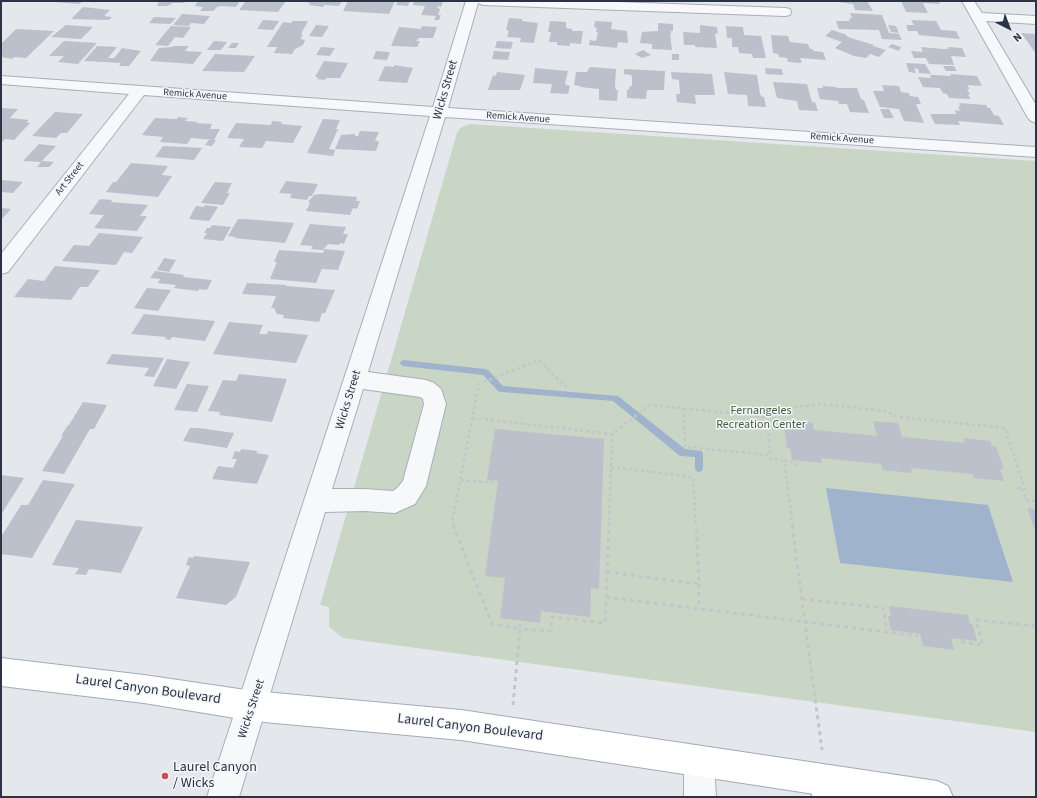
<!DOCTYPE html>
<style>
body{margin:0}
#map{position:relative;width:1037px;height:798px;overflow:hidden;background:#e4e7ec;font-family:"Source Sans 3",sans-serif}
canvas{display:block}
.frame{position:absolute;inset:0;border:2px solid #2b3445;pointer-events:none}
.north{position:absolute;left:989px;top:8px;width:40px;height:40px;-webkit-text-stroke:3px #f4f6f9;paint-order:stroke;rotate:138deg;font-size:11px;font-weight:700;line-height:16px;text-align:center;color:#2b3445}
.north::after{content:'';display:block;margin:auto;width:14px;height:18px;background:#2b3445;clip-path:polygon(50% 0,100% 100%,50% 72%,0 100%)}
</style>
<div id="map">
<canvas width="1037" height="798"></canvas>
<div class="frame"></div>
<div class="north">N</div>
</div>
<script>
const context = document.querySelector('canvas').getContext('2d');
context.lineJoin = 'round';
function fillPath(path, color) {
  context.fillStyle = color;
  context.fill(path, 'evenodd');
}
function shape(rows) {
  const path = new Path2D();
  for (const r of rows) {
    path.moveTo(r[0], r[1]);
    for (let i = 2; i < r.length; i += 2) path.lineTo(r[i], r[i + 1]);
  }
  return path;
}
function strokePath(path, color, width, dash) {
  context.strokeStyle = color;
  context.lineWidth = width;
  context.lineCap = dash ? 'butt' : 'round';
  context.setLineDash(dash || []);
  context.stroke(path);
}
function drawText(font, color, halo, rows, align = 'center') {
  context.font = font + ' "Source Sans 3",sans-serif';
  context.lineWidth = 3;
  context.setLineDash([]);
  context.textBaseline = 'middle';
  context.strokeStyle = halo;
  context.fillStyle = color;
  for (const [text, x, y, turn = 0] of rows) {
    context.save();
    context.translate(x, y);
    context.rotate((+turn || 0) * Math.PI / 180);
    context.textAlign = isNaN(turn) ? turn : align;
    if (halo) context.strokeText(text, 0, 0);
    context.fillText(text, 0, 0);
    context.restore();
  }
}
fillPath(shape([
 [470,124,1036,161,1036,732,343,638,329,627,329,607,320,605,457,133,460,128]
]), '#c9d6c5');
fillPath(shape([
 [826,488,988,505,1013,582,840,563]
]), '#9fb4cc');
fillPath(shape([
 [403,360,485,369,488,370,503,386,618,396,685,449,702,451,703,454,703,468,702,471,699,472,696,471,695,468,695,457,680,456,613,401,501,392,498,391,483,375,403,366,399,363,403,360]
]), '#9fb4cc');
fillPath(shape([
 [43,1,83,1,79,4],
 [159,1,186,1,184,3,173,3,167,6,157,6],
 [198,1,240,1,236,7,221,6,217,7,213,11,200,11,203,7,195,6],
 [246,1,286,1,278,12,239,10],
 [303,1,342,1,339,6,324,5,323,7,309,5,310,3],
 [348,1,395,1,389,14,343,11],
 [398,1,410,1,408,6,396,5],
 [414,1,443,1,441,7,438,6,437,8,440,9,438,15,441,15,439,20,434,20,436,16,421,15,425,6,413,5],
 [831,1,867,1,873,11,855,10,853,4],
 [901,1,938,1,940,4,923,3,928,13,906,12],
 [83,7,110,10,104,16,112,17,109,20,71,19],
 [850,13,882,15,889,33,899,34,902,40,882,39,879,30,839,29,836,21,849,21,850,18,852,18],
 [182,14,210,16,204,24,191,23,189,26,173,25],
 [154,17,176,18,170,24,149,23],
 [509,18,522,19,522,21,538,23,534,43,520,42,521,38,507,37,509,31,506,30],
 [263,20,279,21,273,30,257,29],
 [911,20,936,21,941,30,956,31,960,39,919,35,917,31,908,31,906,25,914,25],
 [293,21,308,21,301,34,303,35,300,39,305,40,303,45,295,49,292,54,274,53,277,47,267,47,283,22,291,23],
 [550,21,566,22,566,28,572,29,572,31,583,31,581,44,570,43,570,46,557,45,557,42,549,42,551,32,548,32],
 [595,21,612,22,611,29,627,31,628,43,618,42,617,48,589,45,590,40,596,41,598,32,596,32,597,28,594,27],
 [658,23,673,24,673,31,671,31,671,35,670,34,672,50,652,49,652,44,640,43,642,32,658,31],
 [66,25,93,27,81,39,51,37],
 [316,25,329,26,322,37,309,36],
 [700,25,717,27,718,34,715,33,717,48,695,47,695,45,684,45,683,32,700,33],
 [888,25,896,26,899,33,891,32],
 [171,26,191,27,183,38,175,37,168,46,155,45],
 [422,26,437,27,433,38,419,38,416,41,420,41,417,47,391,46,399,27,421,29],
 [726,26,743,27,744,35,761,36,766,58,753,58,752,54,739,53,738,47,732,47,732,38,727,38],
 [16,29,54,31,26,58,15,57,12,59,1,57,1,44],
 [832,30,847,35,846,36,851,38,874,45,873,46,886,50,879,57,870,54,866,58,854,56,835,48,842,42,825,36],
 [1021,33,1036,34,1036,54,1027,41],
 [771,35,788,36,790,42,808,44,810,49,813,49,813,51,823,52,826,60,800,58,802,63,788,62,787,58,779,57,778,54,773,53],
 [64,41,97,43,78,64,58,62,64,56,49,56],
 [214,41,227,42,221,50,207,50],
 [497,41,513,42,511,49,495,48],
 [232,43,239,43,236,48,228,48],
 [892,44,901,47,899,51,888,47],
 [97,46,117,47,108,58,114,58,122,48,141,51,129,66,119,66,121,63,84,61],
 [173,46,189,46,185,51,202,52,193,64,150,61,159,48,172,47],
 [321,47,335,48,330,56,316,55],
 [921,47,943,49,948,49,948,47,962,48,966,57,951,56,954,65,929,64,926,58,914,58,911,51,923,52],
 [643,50,651,55,642,58,635,54],
 [376,51,390,52,387,60,373,59],
 [494,51,510,52,508,60,492,59],
 [215,54,255,56,244,72,202,71],
 [672,54,679,54,679,60,672,60],
 [324,61,348,63,340,78,326,78,325,80,317,79,318,77,315,77],
 [906,63,925,64,931,74,919,73,918,69,914,68,916,73,909,72],
 [394,65,413,68,407,83,378,81,385,66,394,67],
 [943,66,954,66,957,71,946,71],
 [591,67,616,69,615,87,616,90,618,90,617,101,599,100,599,89,580,87,580,86,574,85,576,72,587,72,589,68],
 [535,68,568,71,565,83,566,85,570,86,568,94,550,93,552,84,533,83],
 [765,68,782,69,783,75,766,74],
 [624,69,665,71,664,90,647,90,646,99,627,98,627,89,629,90,630,86,632,86,632,77,631,75,624,74],
 [497,72,525,75,520,90,488,90,493,75,496,76],
 [671,72,712,74,715,95,695,95,696,104,677,102,676,94,680,94,679,80,672,79],
 [724,72,757,75,760,94,762,97,764,97,766,107,748,106,747,95,728,94],
 [950,74,977,76,982,86,967,85,970,89,967,89,970,94,968,95,971,99,949,98,947,94,943,93,940,88,923,87,918,77,931,78,930,75,934,75,951,76],
 [773,82,807,84,812,102,815,102,818,111,799,110,797,101,777,98],
 [882,85,899,86,901,92,909,93,910,96,918,97,921,104,916,104,924,123,904,121,899,109,880,107,873,91,884,91],
 [822,86,836,87,837,88,857,88,861,99,864,100,869,113,850,112,847,104,839,104,838,101,820,99,817,88,823,88],
 [959,103,986,105,988,108,990,108,994,115,999,116,1004,125,958,121,960,125,935,124,930,114,956,114,955,110,960,111,958,106,961,107],
 [2,108,18,109,10,118,29,120,26,122,30,123,14,140,5,139,1,143,1,110],
 [880,109,889,109,894,118,884,118],
 [55,112,83,114,67,133,61,133,56,138,32,136],
 [178,117,188,118,185,121,198,122,196,123,212,124,210,129,220,129,214,140,191,138,187,144,160,142,163,137,142,135,155,118,177,119],
 [323,119,340,120,336,129,338,129,329,149,335,150,333,156,307,153],
 [272,121,282,122,281,124,302,126,293,143,266,141,262,148,239,147,244,139,227,138,236,123,271,125],
 [360,131,379,132,375,140,379,142,376,151,335,149,341,135,355,134,355,136,358,136],
 [209,140,216,140,212,146,205,145],
 [39,144,56,146,41,162,23,161],
 [163,146,184,147,202,148,194,160,155,157],
 [42,161,54,162,49,167,37,167],
 [131,163,168,166,162,175,172,176,158,197,106,192,113,182,116,182],
 [1,180,23,182,13,193,1,192],
 [286,181,318,184,312,196,309,196,307,200,290,198,292,194,279,193],
 [215,182,232,183,227,193,230,193,223,205,201,203],
 [320,194,357,197,356,201,360,201,357,209,353,208,350,215,306,211,310,203,308,202,314,195],
 [100,199,112,200,111,202,148,205,140,216,147,216,137,231,94,228,104,215,89,214],
 [205,205,218,207,209,221,189,219,196,206,204,207],
 [1,208,11,209,1,220],
 [238,219,245,219,294,223,285,243,234,238,236,237,228,236],
 [310,224,346,227,343,234,348,234,344,244,340,243,339,245,328,244,323,250,311,249,313,246,300,245],
 [212,225,231,227,223,241,203,239,207,233,204,233,207,228,210,228],
 [99,233,143,237,132,253,124,252,116,265,62,261,74,245,89,246],
 [324,249,345,251,338,270,322,269,316,283,270,279,277,262,274,262,279,250,323,253],
 [164,258,176,260,169,272,157,270],
 [55,266,100,270,88,287,80,287,71,300,14,297,28,279,44,281],
 [155,271,184,275,183,277,212,280,207,290,199,289,198,291,174,288,176,285,158,283,160,279,150,278],
 [247,283,287,285,286,286,335,290,325,313,322,313,319,322,283,318,284,315,277,314,274,308,271,308,276,296,242,294],
 [147,288,171,290,158,311,134,308],
 [144,314,215,321,205,341,172,337,170,340,165,339,166,337,131,334],
 [229,322,263,325,259,334,267,334,268,331,308,335,296,363,213,354],
 [112,354,164,358,154,377,144,376,149,368,106,364],
 [167,359,190,362,176,389,153,386],
 [239,374,287,379,272,422,219,415,220,412,208,411,223,380,236,381],
 [187,384,209,386,197,412,174,410],
 [83,402,107,405,94,429,90,429,64,474,42,471,63,436,61,436,68,425,69,425],
 [786,421,813,423,814,430,877,436,873,421,898,423,902,437,965,443,963,438,990,441,992,446,996,447,1004,469,1000,469,1004,481,974,478,972,474,911,468,912,473,883,470,881,464,821,458,822,463,792,460,790,448,787,448,784,426,787,426],
 [190,428,199,428,234,433,227,448,183,441],
 [495,429,604,439,599,589,591,588,590,617,541,611,540,623,500,618,505,578,485,576,498,481,487,480],
 [241,449,258,451,256,453,269,455,257,484,212,479,218,466,233,468,237,459,232,459,235,451,240,452],
 [1,475,24,478,1,515],
 [43,480,75,484,32,558,1,554,1,537,21,505,28,505],
 [1027,508,1036,509,1036,533],
 [76,520,143,527,121,573,89,569,86,575,75,574,79,568,52,565],
 [194,556,250,562,236,597,226,605,176,598,190,566,186,565,189,557,193,558],
 [889,606,968,615,970,624,973,625,977,641,951,638,954,650,923,646,920,634,891,630,888,616,891,616]
]), '#bbc0ca');
const minor = shape([
 [466,1,588,1,785,8,790,9,791,12,790,15,785,16,483,5,478,3,448,108,1036,147,1036,157,445,117,368,372,426,380,434,383,441,389,446,404,426,486,415,504,395,513,364,511,325,512,239,797,207,797,430,116,144,95,8,272,1,274,1,254,129,94,1,84,1,76,433,107,466,1],
 [363,389,420,397,423,399,424,404,403,481,397,488,393,491,364,489,332,489,363,389],
 [962,1,974,1,982,13,1036,16,1036,24,986,21,1036,105,1036,123,1031,121,1028,118,962,1],
 [699,746,710,750,714,761,716,797,684,797,684,761,688,750,699,746]
]);
const major = shape([
 [1,658,144,675,253,691,461,710,937,781,948,786,953,797,834,797,461,740,253,721,144,703,1,686,1,658]
]);
const highway = shape([
 [826,765,837,769,841,780,844,797,812,797,811,780,815,769,826,765],
 [896,775,907,780,913,797,881,797,880,791,885,780,896,775]
]);
strokePath(minor, '#a9aeb7', 2);
strokePath(major, '#a3abb8', 2);
strokePath(highway, '#8b94a3', 2);
strokePath(shape([
 [684,408,685,447,771,455],
 [473,418,612,434],
 [784,461,795,462,796,466],
 [611,467,693,477,696,526],
 [461,480,492,483,493,480],
 [1022,489,1026,500,1036,501],
 [454,526,452,522,479,384,539,360,566,387],
 [609,526,612,434,650,405,767,417],
 [793,526,784,461,771,459,766,410,822,404,885,411,899,417,1005,428,1025,489,1017,488]
]), '#c2c5cb', 2.5, [3, 3]);
strokePath(shape([
 [453,525,492,624,520,629,520,621],
 [792,525,822,750],
 [607,572,699,584,696,525],
 [699,584,699,608],
 [606,597,918,636],
 [802,599,883,608,887,633],
 [961,642,983,645,976,620,1036,626],
 [513,705,520,629,551,631,552,617,605,623,609,525]
]), '#c2c5cb', 3, [4, 4]);
fillPath(minor, '#f7f8fa');
fillPath(major, '#fff');
fillPath(highway, '#fff');
for (const [x, y, r, color] of [
 [165,776,4,"#d1495b"]
]) {
  const dot = new Path2D();
  dot.arc(x, y, r, 0, 2 * Math.PI);
  context.fillStyle = color;
  context.fill(dot);
  strokePath(dot, '#f4f6f9', 1.5);
}
drawText('10px', '#2b3445', '#f4f6f9', [
 ["Remick Avenue",195,95,4],
 ["Remick Avenue",518,118,4],
 ["Remick Avenue",842,139,4],
 ["Art Street",70,179,-52]
]);
drawText('12px', '#2b3445', '#f4f6f9', [
 ["Wicks Street",446,90,-74],
 ["Wicks Street",349,400,-73],
 ["Wicks Street",252,709,-72]
]);
drawText('12px', '#3f6138', '#f4f6f9', [
 ["Fernangeles",761,411],
 ["Recreation Center",761,425]
]);
drawText('14px', '#2b3445', '#f4f6f9', [
 ["Laurel Canyon Boulevard",148,690,8],
 ["Laurel Canyon Boulevard",470,728,7]
]);
drawText('14px', '#2b3445', '#f4f6f9', [
 ["Laurel Canyon",173,768],
 ["/ Wicks",173,784]
], 'left');
</script>
